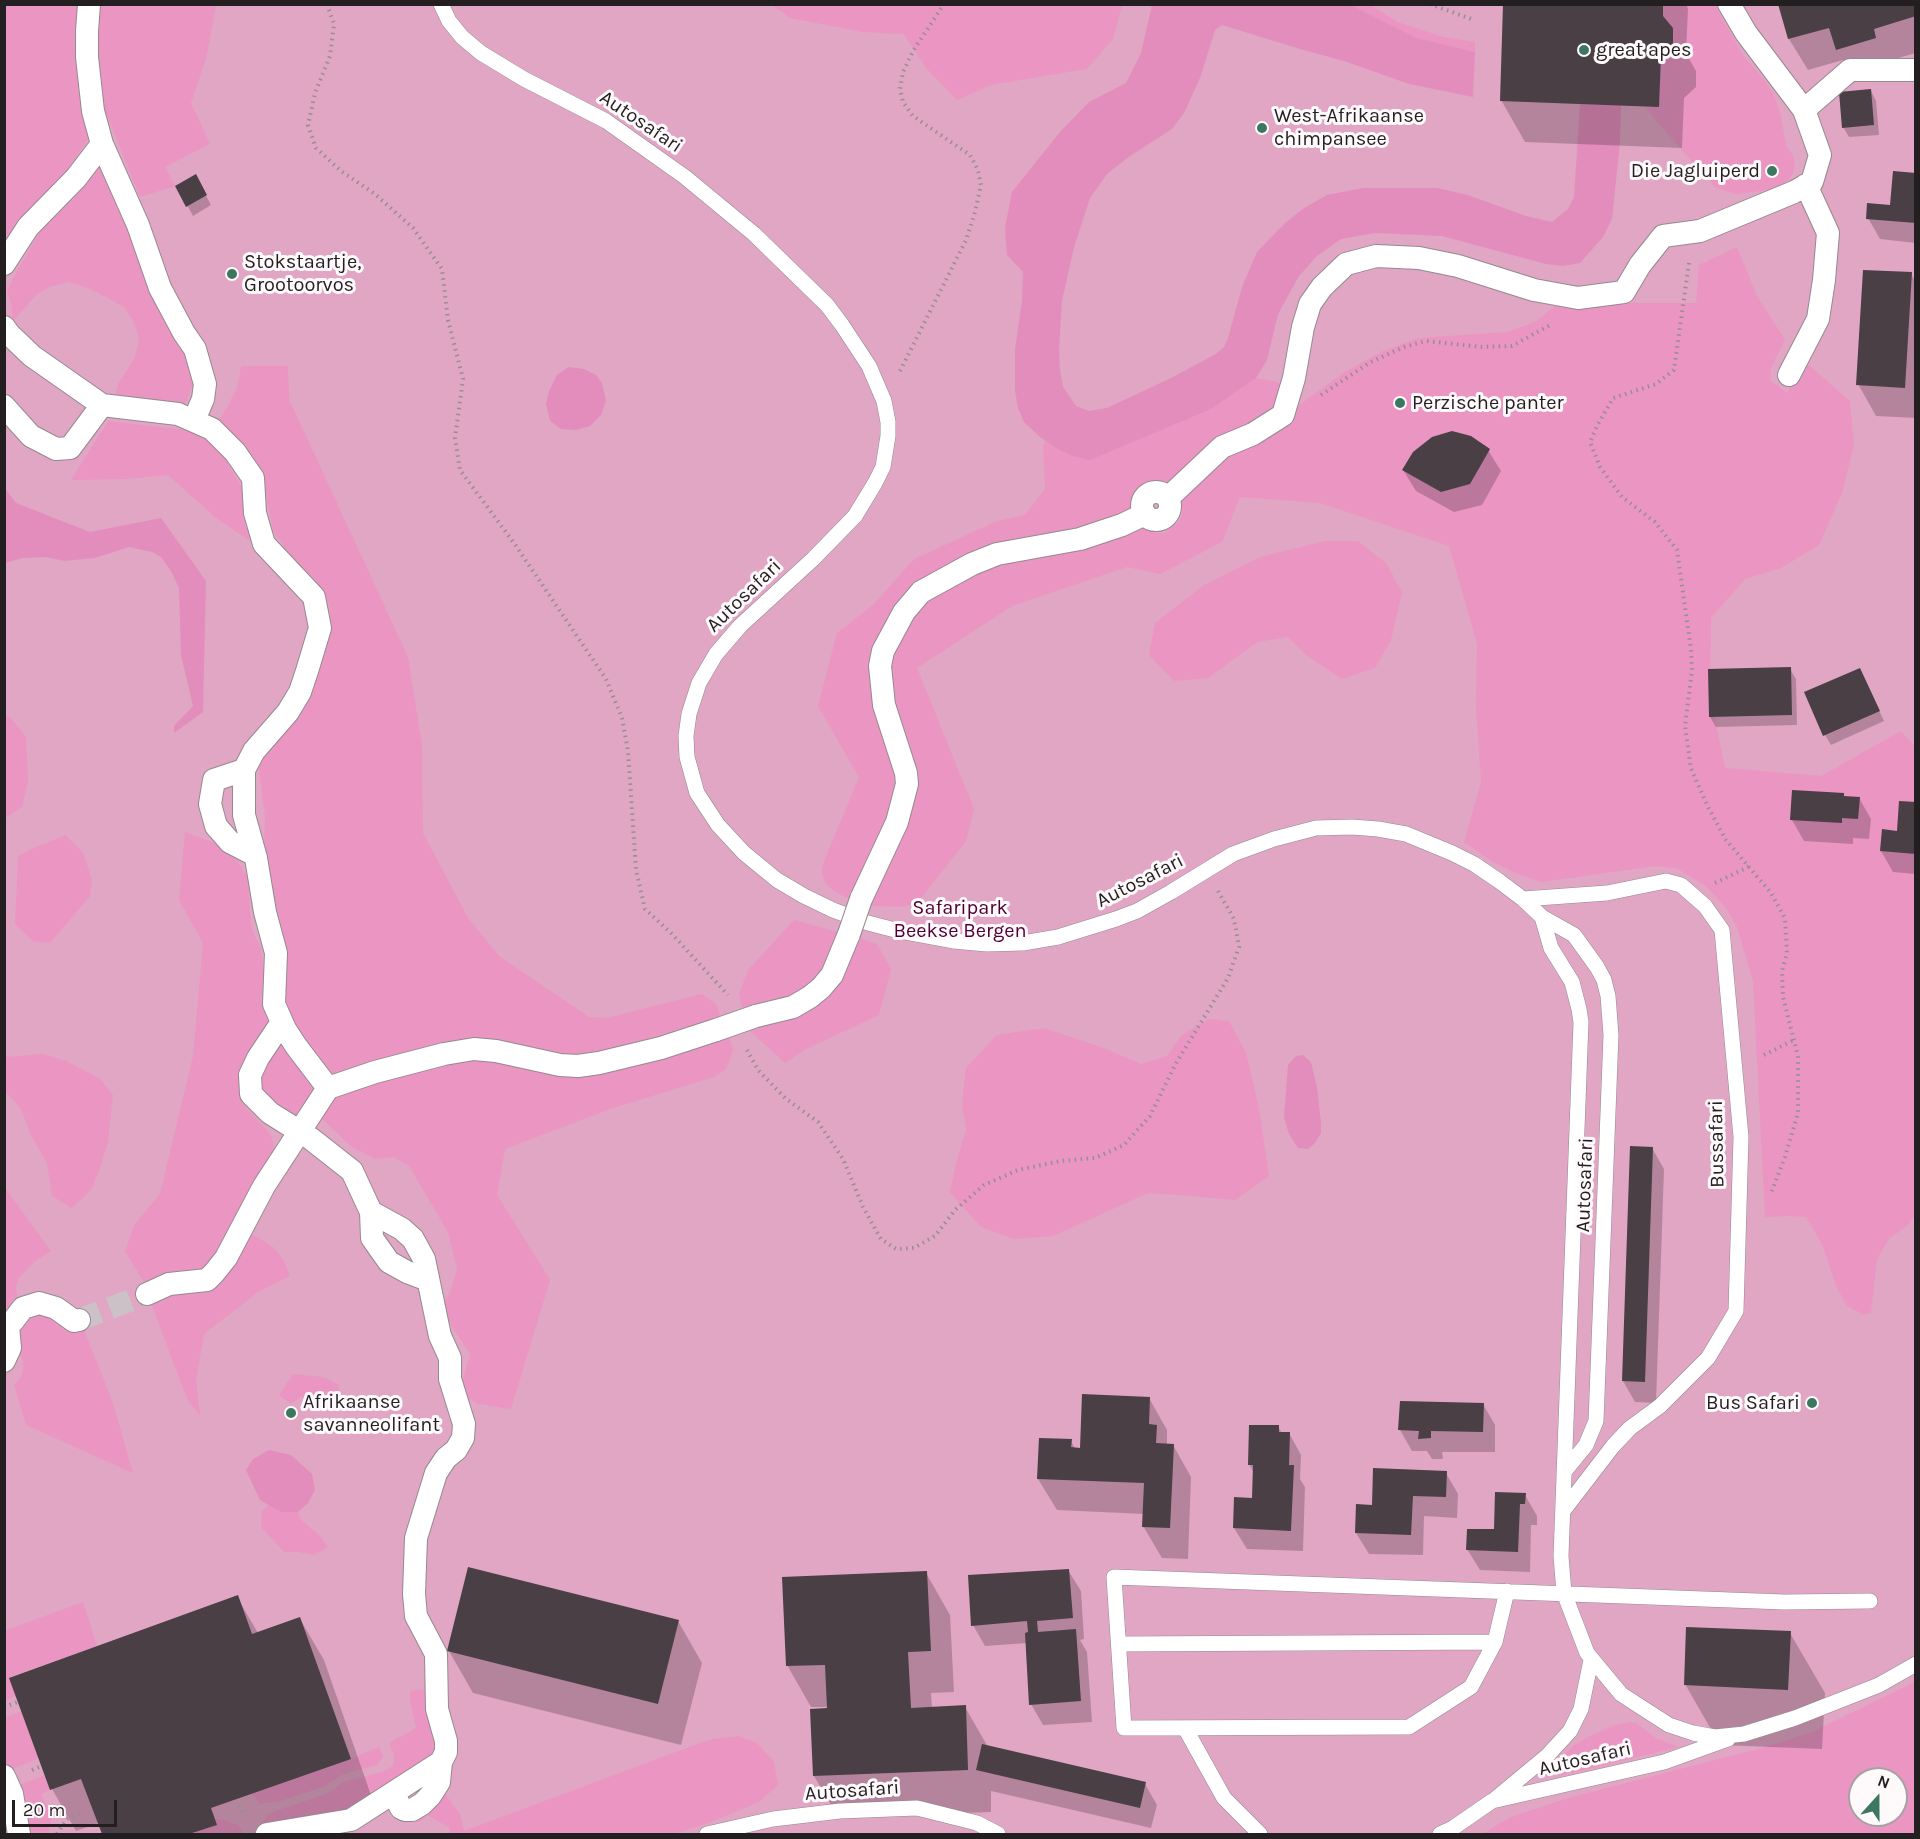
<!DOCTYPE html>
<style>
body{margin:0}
#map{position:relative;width:1920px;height:1839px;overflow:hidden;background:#f6eaef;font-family:Karla,sans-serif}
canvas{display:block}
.frame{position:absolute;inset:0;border:6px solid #231f21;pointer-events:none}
.north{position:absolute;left:1848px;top:1767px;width:60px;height:60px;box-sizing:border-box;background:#fef9fb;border:2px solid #a6a2a4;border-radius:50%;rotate:21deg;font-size:16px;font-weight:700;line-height:24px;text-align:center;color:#231f21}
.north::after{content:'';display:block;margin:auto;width:21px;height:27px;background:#3c7760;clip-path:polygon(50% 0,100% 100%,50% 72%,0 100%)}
.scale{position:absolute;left:12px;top:1800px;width:105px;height:27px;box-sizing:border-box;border:3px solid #231f21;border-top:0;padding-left:8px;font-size:18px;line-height:21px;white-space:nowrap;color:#231f21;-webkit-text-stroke:4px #fef9fb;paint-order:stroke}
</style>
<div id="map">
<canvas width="1920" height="1839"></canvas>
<div class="frame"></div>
<div class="north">N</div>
<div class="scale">20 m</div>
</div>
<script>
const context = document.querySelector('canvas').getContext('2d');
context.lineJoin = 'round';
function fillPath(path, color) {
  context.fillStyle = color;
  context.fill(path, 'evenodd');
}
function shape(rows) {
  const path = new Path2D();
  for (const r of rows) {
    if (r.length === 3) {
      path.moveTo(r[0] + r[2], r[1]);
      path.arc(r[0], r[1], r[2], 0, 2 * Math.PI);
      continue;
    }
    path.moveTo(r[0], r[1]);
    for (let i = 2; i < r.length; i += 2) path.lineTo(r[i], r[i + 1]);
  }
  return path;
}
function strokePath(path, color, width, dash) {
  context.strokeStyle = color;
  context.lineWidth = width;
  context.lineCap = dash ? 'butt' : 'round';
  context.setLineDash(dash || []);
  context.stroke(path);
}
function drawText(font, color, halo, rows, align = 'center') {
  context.font = font + ' Karla,sans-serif';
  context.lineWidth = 6;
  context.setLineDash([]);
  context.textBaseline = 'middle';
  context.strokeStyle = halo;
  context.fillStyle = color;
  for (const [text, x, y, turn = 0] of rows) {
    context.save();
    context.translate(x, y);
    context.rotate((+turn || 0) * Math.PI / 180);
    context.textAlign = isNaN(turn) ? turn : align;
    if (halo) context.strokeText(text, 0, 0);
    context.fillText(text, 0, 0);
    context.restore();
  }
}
fillPath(shape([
 [5,5,1915,5,1915,1834,5,1834],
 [1860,1779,1896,1779,1896,1815,1860,1815]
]), '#e1a6c4');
fillPath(shape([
 [5,5,79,5,74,33,79,95,91,134,67,172,57,185,27,211,5,243],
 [100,5,216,5,206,59,191,103,210,144,165,167,175,186,140,197,102,103,98,76],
 [772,5,1122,5,1113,39,1087,69,991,85,957,100,926,68,904,34,863,32,790,18],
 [1351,5,1370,5,1398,22,1443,37,1475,42,1475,52,1417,38],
 [1663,5,1715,5,1743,55,1765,81,1774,95,1781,116,1786,146,1793,155,1795,165,1792,176,1778,189,1736,194,1716,188,1657,122,1646,107,1659,107,1661,56,1673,44,1673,28,1663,16],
 [102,161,187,350,195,378,184,408,118,401,115,395,118,384,134,359,139,341,135,324,124,307,108,298,88,288,69,282,50,287,37,294,13,321,11,303,7,291,18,269,43,227,74,199,91,178],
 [1737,247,1757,296,1785,340,1771,368,1770,380,1787,393,1804,361,1850,401,1854,444,1842,493,1819,545,1781,568,1745,579,1711,618,1710,695,1725,768,1821,776,1901,731,1915,747,1915,1214,1909,1224,1889,1239,1877,1259,1871,1313,1864,1315,1847,1306,1836,1286,1822,1244,1806,1217,1790,1216,1765,1217,1753,981,1737,927,1726,908,1706,886,1678,869,1656,866,1541,882,1515,873,1493,862,1464,842,1481,782,1476,706,1477,644,1449,546,1320,503,1240,497,1222,542,1160,574,1127,567,1012,606,917,668,974,809,966,841,922,897,913,904,900,907,871,906,880,882,895,851,897,719,888,664,900,630,932,595,983,566,1142,525,1156,533,1164,533,1179,522,1182,515,1181,500,1209,466,1293,416,1297,407,1310,397,1345,372,1381,352,1418,338,1508,332,1535,322,1561,301,1588,303,1696,303,1699,265],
 [241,366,288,366,289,399,408,657,422,746,423,833,468,918,499,956,589,1017,607,1018,702,994,716,1004,721,1017,605,1051,571,1054,488,1041,417,1049,382,1063,334,1076,325,1072,284,1015,283,937,279,915,263,865,265,818,259,769,262,758,329,635,331,622,329,604,322,591,293,559,273,531,262,476,216,424,228,406,238,385],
 [1256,378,1277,382,1283,387,1277,406,1200,453,1168,482,1163,481,1149,484,1135,494,1133,504,1134,508,1087,527,1025,538,885,625,897,774,894,807,850,899,835,892,825,883,822,871,823,864,859,777,818,706,837,633,874,604,914,559,997,521,1025,515,1045,489,1043,446,1045,441,1056,448,1211,409],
 [108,421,187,430,206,438,224,456,245,494,253,543,215,517,168,475,127,479,71,480],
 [1325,541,1358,541,1387,564,1402,593,1391,640,1375,668,1342,679,1306,655,1288,637,1257,642,1208,678,1174,681,1149,655,1155,623,1204,585,1260,557],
 [5,716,10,717,26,737,28,780,22,807,5,818],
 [185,832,217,844,237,860,248,878,251,927,261,949,264,973,261,1001,269,1023,242,1094,247,1109,266,1129,272,1138,274,1146,273,1152,215,1256,202,1272,145,1284,125,1251,134,1225,160,1194,193,1056,203,943,179,900],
 [66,835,83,853,92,879,90,896,50,943,33,941,15,924,18,856,38,846],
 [794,920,838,932,831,956,817,979,795,995,742,1010,739,993,749,969],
 [859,938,877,944,891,969,879,1015,804,1050,785,1063,749,1030,767,1025],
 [1209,1019,1229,1021,1246,1053,1259,1108,1269,1176,1235,1200,1193,1196,1148,1193,1053,1236,1014,1239,981,1227,950,1192,956,1163,966,1130,962,1104,966,1068,997,1035,1044,1028,1104,1048,1141,1064,1167,1056,1182,1035],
 [729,1038,733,1048,731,1056,726,1069,714,1077,613,1108,505,1149,497,1195,550,1280,511,1409,479,1404,462,1395,461,1386,470,1354,450,1323,445,1307,445,1301,450,1293,457,1269,448,1232,409,1166,394,1157,375,1159,352,1147,319,1116,326,1106,342,1092,470,1057,573,1073,621,1069],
 [278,1046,282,1047,294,1061,313,1078,316,1092,296,1118,263,1099,258,1073],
 [43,1054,66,1061,99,1078,113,1095,108,1142,99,1171,91,1190,72,1208,52,1196,47,1163,31,1135,21,1109,5,1091,5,1057],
 [5,1188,51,1251,34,1262,18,1279,16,1288,18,1300,5,1316],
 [250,1233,272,1246,283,1259,290,1276,258,1292,204,1334,196,1380,200,1415,189,1402,184,1391,151,1303,183,1288],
 [39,1311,76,1331,84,1330,113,1403,133,1473,26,1425,14,1385,20,1379,23,1371,23,1361,18,1351,16,1329,26,1317],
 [293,1374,323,1377,339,1385,339,1402,324,1407,309,1398,300,1397,291,1404,279,1395],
 [269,1505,281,1512,298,1512,300,1519,321,1537,328,1547,314,1555,298,1552,284,1552,261,1527,262,1511],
 [83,1602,97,1646,10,1677,16,1696,5,1700,4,1631],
 [1915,1682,1915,1834,1483,1834,1500,1823,1514,1816,1568,1798,1765,1747,1812,1732],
 [1860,1779,1896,1779,1896,1815,1860,1815],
 [428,1689,437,1743,434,1755,348,1812,261,1828,261,1823,270,1813,329,1793,343,1782,382,1772,393,1766,394,1755,389,1743,416,1728,410,1701,410,1691],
 [22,1711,39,1758,8,1771,5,1763,4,1718],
 [1631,1722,1636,1723,1656,1738,1679,1747,1558,1776,1555,1764,1573,1746,1588,1737,1615,1725],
 [739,1736,757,1743,774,1762,778,1785,759,1802,706,1824,673,1834,449,1834,450,1828,427,1815,420,1822,410,1821,442,1790,460,1814,464,1831,700,1743,714,1739],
 [379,1747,383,1756,377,1765,344,1774,323,1787,277,1802,260,1804,251,1793,351,1759],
 [45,1775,50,1790,41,1794,52,1816,48,1834,24,1834,15,1787],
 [214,1819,224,1820,238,1825,243,1833,191,1834,216,1825]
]), '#eb95c3');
fillPath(shape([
 [1152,5,1351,5,1417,38,1475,52,1473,97,1409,84,1344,61,1300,49,1222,25,1215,30,1200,78,1184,113,1172,129,1130,156,1107,174,1090,198,1074,247,1062,301,1059,351,1060,370,1063,387,1076,406,1089,411,1107,408,1169,379,1216,354,1224,347,1228,338,1242,287,1257,252,1284,224,1304,208,1327,195,1363,188,1437,188,1468,195,1526,216,1552,222,1568,209,1574,197,1580,104,1621,105,1620,142,1612,219,1603,237,1580,263,1563,266,1546,264,1442,236,1375,233,1341,239,1317,256,1299,276,1278,314,1267,360,1256,378,1211,409,1090,460,1073,456,1056,448,1040,437,1024,422,1018,408,1015,391,1015,349,1022,301,1023,272,1007,255,1005,228,1012,192,1060,132,1089,102,1126,83,1141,53],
 [569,367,584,369,596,375,602,383,606,400,601,415,590,426,576,430,561,429,550,421,546,404,549,391,557,375],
 [4,487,16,503,90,532,161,518,206,581,203,712,174,733,174,726,193,706,181,655,179,588,171,571,161,557,152,552,129,547,95,558,65,561,45,557,23,558,5,563],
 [1303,1055,1311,1062,1317,1087,1321,1123,1321,1133,1315,1143,1308,1149,1298,1148,1289,1134,1284,1117,1288,1065,1296,1056],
 [269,1450,291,1455,312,1474,315,1490,308,1503,298,1512,281,1512,260,1500,246,1470,253,1459]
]), '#e38dbc');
fillPath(shape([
 [1505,4,1686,4,1688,9,1686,53,1696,71,1696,87,1684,98,1682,148,1525,142,1501,100],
 [1779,4,1916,4,1916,53,1891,60,1855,81,1843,60,1808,70,1789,39],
 [1871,91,1876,101,1879,135,1849,137,1843,127],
 [1916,175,1916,243,1880,239,1868,218,1891,206],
 [177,186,201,186,211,205,193,216],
 [1911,274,1916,282,1916,418,1876,416,1858,384],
 [1488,450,1501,471,1482,505,1454,512,1416,491,1403,470],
 [1790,669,1796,679,1797,725,1716,727,1710,717],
 [1860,670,1884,721,1831,745,1825,735],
 [1845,797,1859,798,1871,819,1869,839,1853,838,1853,844,1804,841,1792,820],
 [1916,804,1916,874,1893,872,1881,851,1898,832],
 [1652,1148,1664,1169,1656,1403,1635,1402,1623,1381],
 [1149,1398,1167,1430,1167,1445,1173,1445,1191,1477,1188,1559,1162,1558,1143,1526,1144,1514,1057,1510,1038,1479,1071,1441,1075,1449,1081,1449],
 [1483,1404,1495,1425,1495,1452,1442,1452,1443,1459,1432,1459,1427,1451,1412,1451,1400,1430],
 [1278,1427,1282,1433,1289,1433,1301,1455,1300,1479,1305,1487,1303,1551,1247,1549,1234,1528,1253,1499,1254,1473,1249,1464],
 [1446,1473,1458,1494,1457,1518,1424,1516,1423,1555,1369,1554,1356,1533,1373,1506],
 [1525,1495,1537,1516,1537,1525,1531,1525,1530,1572,1480,1570,1467,1549,1495,1531],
 [1068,1570,1081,1591,1084,1639,1080,1640,1087,1652,1092,1722,1043,1725,1031,1704,1027,1643,985,1646,973,1625],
 [926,1573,950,1615,954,1692,931,1693,932,1708,965,1707,988,1747,1145,1784,1157,1805,1151,1828,991,1791,991,1812,838,1817,814,1776,828,1707,811,1707,787,1665],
 [237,1597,258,1633,300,1619,324,1660,373,1801,277,1834,103,1834,99,1823,76,1831,52,1789],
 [678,1621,702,1663,681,1745,473,1693,449,1651],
 [1790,1633,1825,1693,1822,1749,1720,1745,1685,1684]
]), '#0003');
fillPath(shape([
 [1503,4,1663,4,1663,16,1673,28,1673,44,1661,56,1659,107,1500,101],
 [1778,4,1916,4,1916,16,1874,29,1876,38,1836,50,1829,28,1788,39],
 [1871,89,1874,125,1842,128,1839,92],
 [1893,171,1916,173,1916,223,1866,219,1867,203,1890,205],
 [196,174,207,195,186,207,175,186],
 [1863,270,1912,272,1905,388,1856,385],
 [1452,431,1471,436,1490,449,1470,484,1441,492,1402,470,1413,452,1432,437],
 [1791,667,1792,715,1709,717,1708,669],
 [1860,668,1880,711,1823,736,1804,692],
 [1792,790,1844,793,1844,796,1860,797,1858,819,1842,818,1842,823,1790,820],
 [1899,801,1916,802,1916,854,1880,851,1882,829,1897,831],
 [1630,1146,1653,1147,1645,1382,1622,1381],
 [1082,1394,1150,1397,1149,1424,1157,1425,1156,1443,1174,1444,1170,1528,1142,1527,1144,1483,1037,1479,1039,1438,1072,1439,1071,1447,1080,1448],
 [1400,1401,1484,1403,1483,1432,1431,1431,1431,1438,1418,1439,1419,1431,1398,1430],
 [1249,1425,1279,1425,1279,1432,1290,1432,1289,1465,1294,1465,1291,1531,1233,1528,1234,1497,1252,1498,1253,1465,1248,1465],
 [1373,1468,1447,1471,1446,1497,1413,1496,1411,1535,1355,1533,1356,1504,1372,1505],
 [1495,1492,1526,1493,1525,1504,1520,1504,1518,1552,1466,1550,1467,1529,1494,1529],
 [468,1567,679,1620,658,1704,447,1651],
 [1069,1569,1073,1618,1037,1621,1038,1632,1076,1629,1081,1701,1029,1705,1025,1633,1028,1632,1027,1621,971,1626,968,1575],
 [927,1571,931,1651,908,1652,911,1708,966,1705,968,1770,813,1776,810,1709,827,1708,825,1665,786,1666,782,1577],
 [238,1595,252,1634,300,1617,351,1759,211,1808,217,1825,189,1834,102,1834,81,1779,50,1790,9,1678],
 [1686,1627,1791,1631,1788,1690,1684,1685],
 [982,1744,1146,1782,1140,1808,976,1770]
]), '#493f44');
strokePath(shape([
 [79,1320,147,1294]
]), '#ccc1c6', 22, [22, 11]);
const service = shape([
 [441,4,449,21,462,37,481,53,524,79,606,121,685,177,754,234,827,305,842,325,869,366,884,401,888,422,888,436,883,467,875,483,855,516,813,559,740,626,716,654,699,683,689,714,686,736,687,757,697,793,718,825,744,853,777,880,804,896,833,910,868,923,899,931,953,941,987,944,1023,943,1058,937,1116,919,1137,911,1171,892,1233,854,1274,839,1316,828,1352,827,1378,829,1406,834,1452,853,1474,864,1499,881,1523,899,1542,917,1551,948,1572,982,1579,1009,1581,1022,1561,1556,1564,1593,1587,1653,1621,1694,1644,1709,1669,1725,1693,1733,1715,1737,1744,1734,1795,1718,1879,1685,1916,1664],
 [1523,899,1607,893,1666,881,1681,885,1705,906,1722,930,1741,1137,1736,1311,1708,1358,1660,1406,1630,1428,1613,1446,1563,1511],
 [1542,917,1574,935,1597,967,1604,980,1608,996,1611,1035,1596,1421,1586,1445,1564,1472],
 [1507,1591,1495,1642,1471,1687,1409,1727,1124,1728,1114,1577,1784,1602,1870,1601],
 [1119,1644,1495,1642],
 [1185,1728,1224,1798,1260,1834],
 [1494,1800,1547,1756,1570,1731,1581,1709,1591,1660],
 [707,1834,773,1819,840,1811,917,1808,977,1823,998,1834],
 [1440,1834,1453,1828,1492,1801,1664,1762,1728,1739]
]);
const pedestrian = shape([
 [89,4,87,31,87,57,93,111,102,144,138,225,160,288,184,333,195,349,205,384,203,399,194,420],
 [1729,4,1746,33,1804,110],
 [4,264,28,227,76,178,102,144],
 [4,327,9,334,32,356,102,405],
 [1789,375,1818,319,1824,280,1828,233,1806,185],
 [4,406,31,436,56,449,70,448,102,405,178,414,212,429,235,452,253,478,255,513,264,544,314,597,320,628,307,671,300,692,288,712,254,751,244,770,244,815,256,858,265,912,276,953,274,1004,285,1029,296,1046,328,1088],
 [1156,506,14],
 [1168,498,1222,447,1253,434,1283,415,1294,378,1303,327,1310,304,1322,287,1346,264,1376,256,1419,258,1458,266,1534,290,1578,298,1624,292,1640,265,1663,236,1700,231,1794,192,1812,182,1820,155,1804,110,1850,70,1916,70],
 [244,770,214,780,210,804,216,826,230,842,255,855],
 [861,899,897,822,907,784,906,773,884,705,880,666,883,651,904,612,921,592,972,564,997,554,1080,539,1122,525,1145,514],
 [756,1016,793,1007,810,997,821,988,832,975,849,934],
 [371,1212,372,1238,389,1262,407,1272,428,1280],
 [147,1294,169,1284,207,1280,214,1273,226,1258,264,1186,328,1088,375,1072,444,1054,474,1049,496,1051,560,1065,578,1066,599,1063,661,1048,716,1030],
 [4,1329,13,1321,23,1308,39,1303,56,1308,74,1321,79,1320],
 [4,1361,10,1348,8,1326],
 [4,1776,12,1794,19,1834],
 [394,1794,401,1808,405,1810,412,1810,422,1804,430,1796,439,1782,441,1762],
 [267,1834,351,1820,441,1762,446,1752,446,1741,437,1709,436,1654,416,1616,414,1594,416,1538,436,1473,446,1458,456,1450,463,1438,464,1424,450,1379,450,1358,440,1336,424,1259,413,1239,402,1229,371,1212,352,1171,310,1138,270,1113,251,1094,250,1075,258,1058,282,1022]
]);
strokePath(service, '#94898f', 16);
strokePath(pedestrian, '#94898f', 24);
strokePath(shape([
 [327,4,334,24,330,56,315,93,308,125,316,148,341,171,375,194,413,228,442,269,448,320,463,379,455,438,460,470,514,543,606,679,622,718,628,751,636,870,645,909,671,933,728,995],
 [1430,4,1474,20],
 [1689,263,1674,370,1656,384,1613,398,1597,426,1590,442,1600,467,1622,497,1655,522,1677,550,1691,649,1692,671,1685,726,1691,769,1709,809,1726,840,1771,893,1785,918,1787,953,1782,971,1783,997,1798,1056,1798,1113,1785,1157,1771,1193],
 [900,371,966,240,975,212,981,185,978,170,970,155,913,116,903,102,900,89,903,72,913,51,944,4],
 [1321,395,1369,363,1404,347,1426,341,1483,347,1512,346,1552,324],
 [1715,883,1750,866],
 [747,1050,758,1070,785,1098,818,1122,843,1159,863,1207,881,1239,896,1249,914,1248,935,1236,955,1210,984,1185,1018,1170,1061,1161,1095,1158,1124,1145,1150,1116,1175,1065,1228,978,1239,947,1234,919,1218,891],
 [1764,1055,1794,1040],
 [4,1707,18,1702],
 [32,1770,42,1766],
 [240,1805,245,1816],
 [57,1834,67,1819,81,1813]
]), '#968e92', 4, [1.5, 4.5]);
strokePath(service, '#fff', 15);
strokePath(pedestrian, '#fff', 22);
const pedestrianBridge = shape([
 [849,934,861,899],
 [716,1030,756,1016]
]);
strokePath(pedestrianBridge, '#94898f', 24, []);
strokePath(pedestrianBridge, '#fff', 22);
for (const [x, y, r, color] of [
 [1584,50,6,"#3c7760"],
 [1262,128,6,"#3c7760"],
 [1772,171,6,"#3c7760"],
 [232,274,6,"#3c7760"],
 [1400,403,6,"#3c7760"],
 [1812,1403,6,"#3c7760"],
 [291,1413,6,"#3c7760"]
]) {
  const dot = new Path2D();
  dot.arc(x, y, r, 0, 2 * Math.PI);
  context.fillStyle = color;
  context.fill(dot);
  strokePath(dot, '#fef9fb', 2);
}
drawText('20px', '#231f21', '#fef9fb', [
 ["great apes",1596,50],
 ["West-Afrikaanse",1274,116],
 ["chimpansee",1274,139],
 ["Die Jagluiperd",1760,171,"right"],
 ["Stokstaartje,",244,262],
 ["Grootoorvos",244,285],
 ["Perzische panter",1412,403],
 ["Afrikaanse",303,1402],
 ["savanneolifant",303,1425],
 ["Bus Safari",1800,1403,"right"]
], 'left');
drawText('20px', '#231f21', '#fef9fb', [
 ["Autosafari",641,122,34],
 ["Autosafari",744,596,-44],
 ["Autosafari",1140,881,-27],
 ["Bussafari",1717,1144,-91],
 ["Autosafari",1585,1185,-88],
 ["Autosafari",1585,1759,-13],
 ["Autosafari",852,1791,-4]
]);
drawText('20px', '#4e0035', '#fef9fb', [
 ["Safaripark",960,908],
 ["Beekse Bergen",960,931]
]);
</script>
